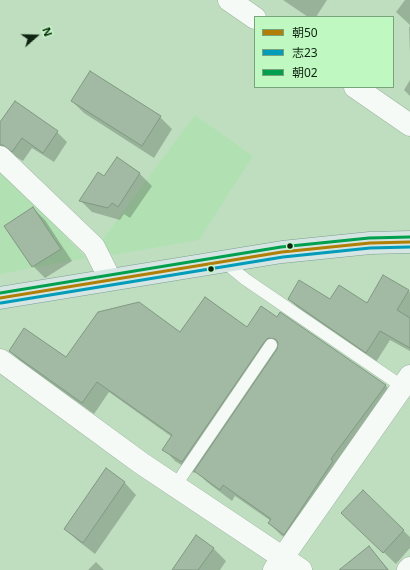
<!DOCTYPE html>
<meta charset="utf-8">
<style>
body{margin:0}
#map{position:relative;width:410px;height:570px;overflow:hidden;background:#bfdec0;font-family:"Noto Sans","Noto Sans JP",sans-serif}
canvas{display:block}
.legend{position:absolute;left:254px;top:16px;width:140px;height:72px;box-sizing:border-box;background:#bff8c1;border:1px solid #79a47b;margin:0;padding:5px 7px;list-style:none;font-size:12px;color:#0f2511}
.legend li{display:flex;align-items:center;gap:8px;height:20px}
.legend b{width:20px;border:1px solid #79a47b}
.north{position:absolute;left:16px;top:16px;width:40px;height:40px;-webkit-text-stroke:3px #bff8c1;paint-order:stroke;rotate:70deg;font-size:11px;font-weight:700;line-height:16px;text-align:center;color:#0f2511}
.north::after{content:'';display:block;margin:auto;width:14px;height:18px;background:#0f2511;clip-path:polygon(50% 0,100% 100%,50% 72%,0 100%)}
</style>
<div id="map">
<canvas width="410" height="570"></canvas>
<ul class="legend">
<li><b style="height:5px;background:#b17f05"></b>朝50</li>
<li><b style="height:5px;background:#029cbb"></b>志23</li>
<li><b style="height:5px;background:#01a04e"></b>朝02</li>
</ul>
<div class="north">N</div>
</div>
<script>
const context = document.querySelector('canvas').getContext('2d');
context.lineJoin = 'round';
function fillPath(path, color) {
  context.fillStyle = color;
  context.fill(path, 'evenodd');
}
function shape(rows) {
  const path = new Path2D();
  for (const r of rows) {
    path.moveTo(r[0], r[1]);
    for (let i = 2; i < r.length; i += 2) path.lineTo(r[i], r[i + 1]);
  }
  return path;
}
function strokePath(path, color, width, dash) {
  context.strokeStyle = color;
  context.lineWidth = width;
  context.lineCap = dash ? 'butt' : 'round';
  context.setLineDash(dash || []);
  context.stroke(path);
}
fillPath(shape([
 [195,115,253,156,199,240,113,255,100,243],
 [0,167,34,203,86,258,0,274]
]), '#b1e1b3');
fillPath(shape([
 [283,0,327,0,316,17,308,17],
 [405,0,410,0,410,25,396,12],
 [409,27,410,27,410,54],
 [410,80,410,96,404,90],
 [72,101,160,117,172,129,154,158,84,113],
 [0,124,57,132,67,142,54,162,32,148,23,161,0,148],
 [117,158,140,174,152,186,130,218,124,214,120,220,92,212,81,201,104,177],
 [33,208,45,220,72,261,45,278,33,266],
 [383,276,410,292,410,351,390,340,376,362,299,309,289,299,331,300,367,304],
 [280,313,386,386,397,397,295,545,281,535,269,523,271,521,235,496,232,501,207,482,196,471,194,473,175,461,164,449,172,437,109,392,94,414,21,362,10,351,67,358,181,334,247,328,277,319],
 [106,470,125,483,136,495,95,554,77,540,65,529],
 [363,491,410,537,410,548,396,564,354,524],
 [369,547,389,570,340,570],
 [213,548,226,561,220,570,173,570],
 [96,562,104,570,88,570]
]), '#0003');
const building = shape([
 [90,71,161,116,142,146,71,101,90,71],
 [15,101,58,131,43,153,22,138,12,152,3,145,0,145,0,122,15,101],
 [117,157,140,173,118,207,112,203,108,208,79,201,98,172,104,176,117,157],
 [33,207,61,249,32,267,4,226,33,207],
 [383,275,409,290,397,310,410,318,410,348,380,331,366,353,288,299,299,280,330,299,339,285,367,303,383,275],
 [205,297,247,327,261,306,277,317,280,312,386,385,331,459,333,461,284,535,268,523,271,519,223,485,220,490,194,471,277,349,278,342,275,339,268,338,265,341,182,462,162,450,172,435,97,382,82,403,9,351,24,328,66,357,98,312,139,302,180,332,205,297],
 [106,468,125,482,83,543,64,529,106,468],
 [363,490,404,530,383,553,341,513,363,490],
 [196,535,214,548,198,570,172,570,196,535],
 [369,546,388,570,339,570,369,546]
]);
fillPath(building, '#a2baa3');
strokePath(building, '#809881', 1);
const lane = shape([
 [222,260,245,279,403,387],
 [175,486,271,345]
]);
const street = shape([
 [229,0,255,18],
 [355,87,410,125],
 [0,157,94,247,110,279],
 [0,360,141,463,301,570],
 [274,570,410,376],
 [408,570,410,568]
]);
const primary = shape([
 [0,298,282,252,370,243,410,242]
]);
strokePath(lane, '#9db59e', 13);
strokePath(street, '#9db59e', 23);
strokePath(primary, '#7b9e91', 23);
strokePath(lane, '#f5faf6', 12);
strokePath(street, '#f5faf6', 22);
strokePath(primary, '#d5e5e1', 22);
strokePath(shape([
 [0,298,282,252,370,243,410,242]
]), '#b17f05', 3);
strokePath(shape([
 [1,303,283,257,370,248,410,247]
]), '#029cbb', 3);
strokePath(shape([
 [0,293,281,247,369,238,410,237]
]), '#01a04e', 3);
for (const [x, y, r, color] of [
 [290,246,3.5,"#0f2511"],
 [211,269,3.5,"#0f2511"]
]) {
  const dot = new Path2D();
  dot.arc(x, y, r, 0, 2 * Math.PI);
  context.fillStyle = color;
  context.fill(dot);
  strokePath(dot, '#bff8c1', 1.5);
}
</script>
